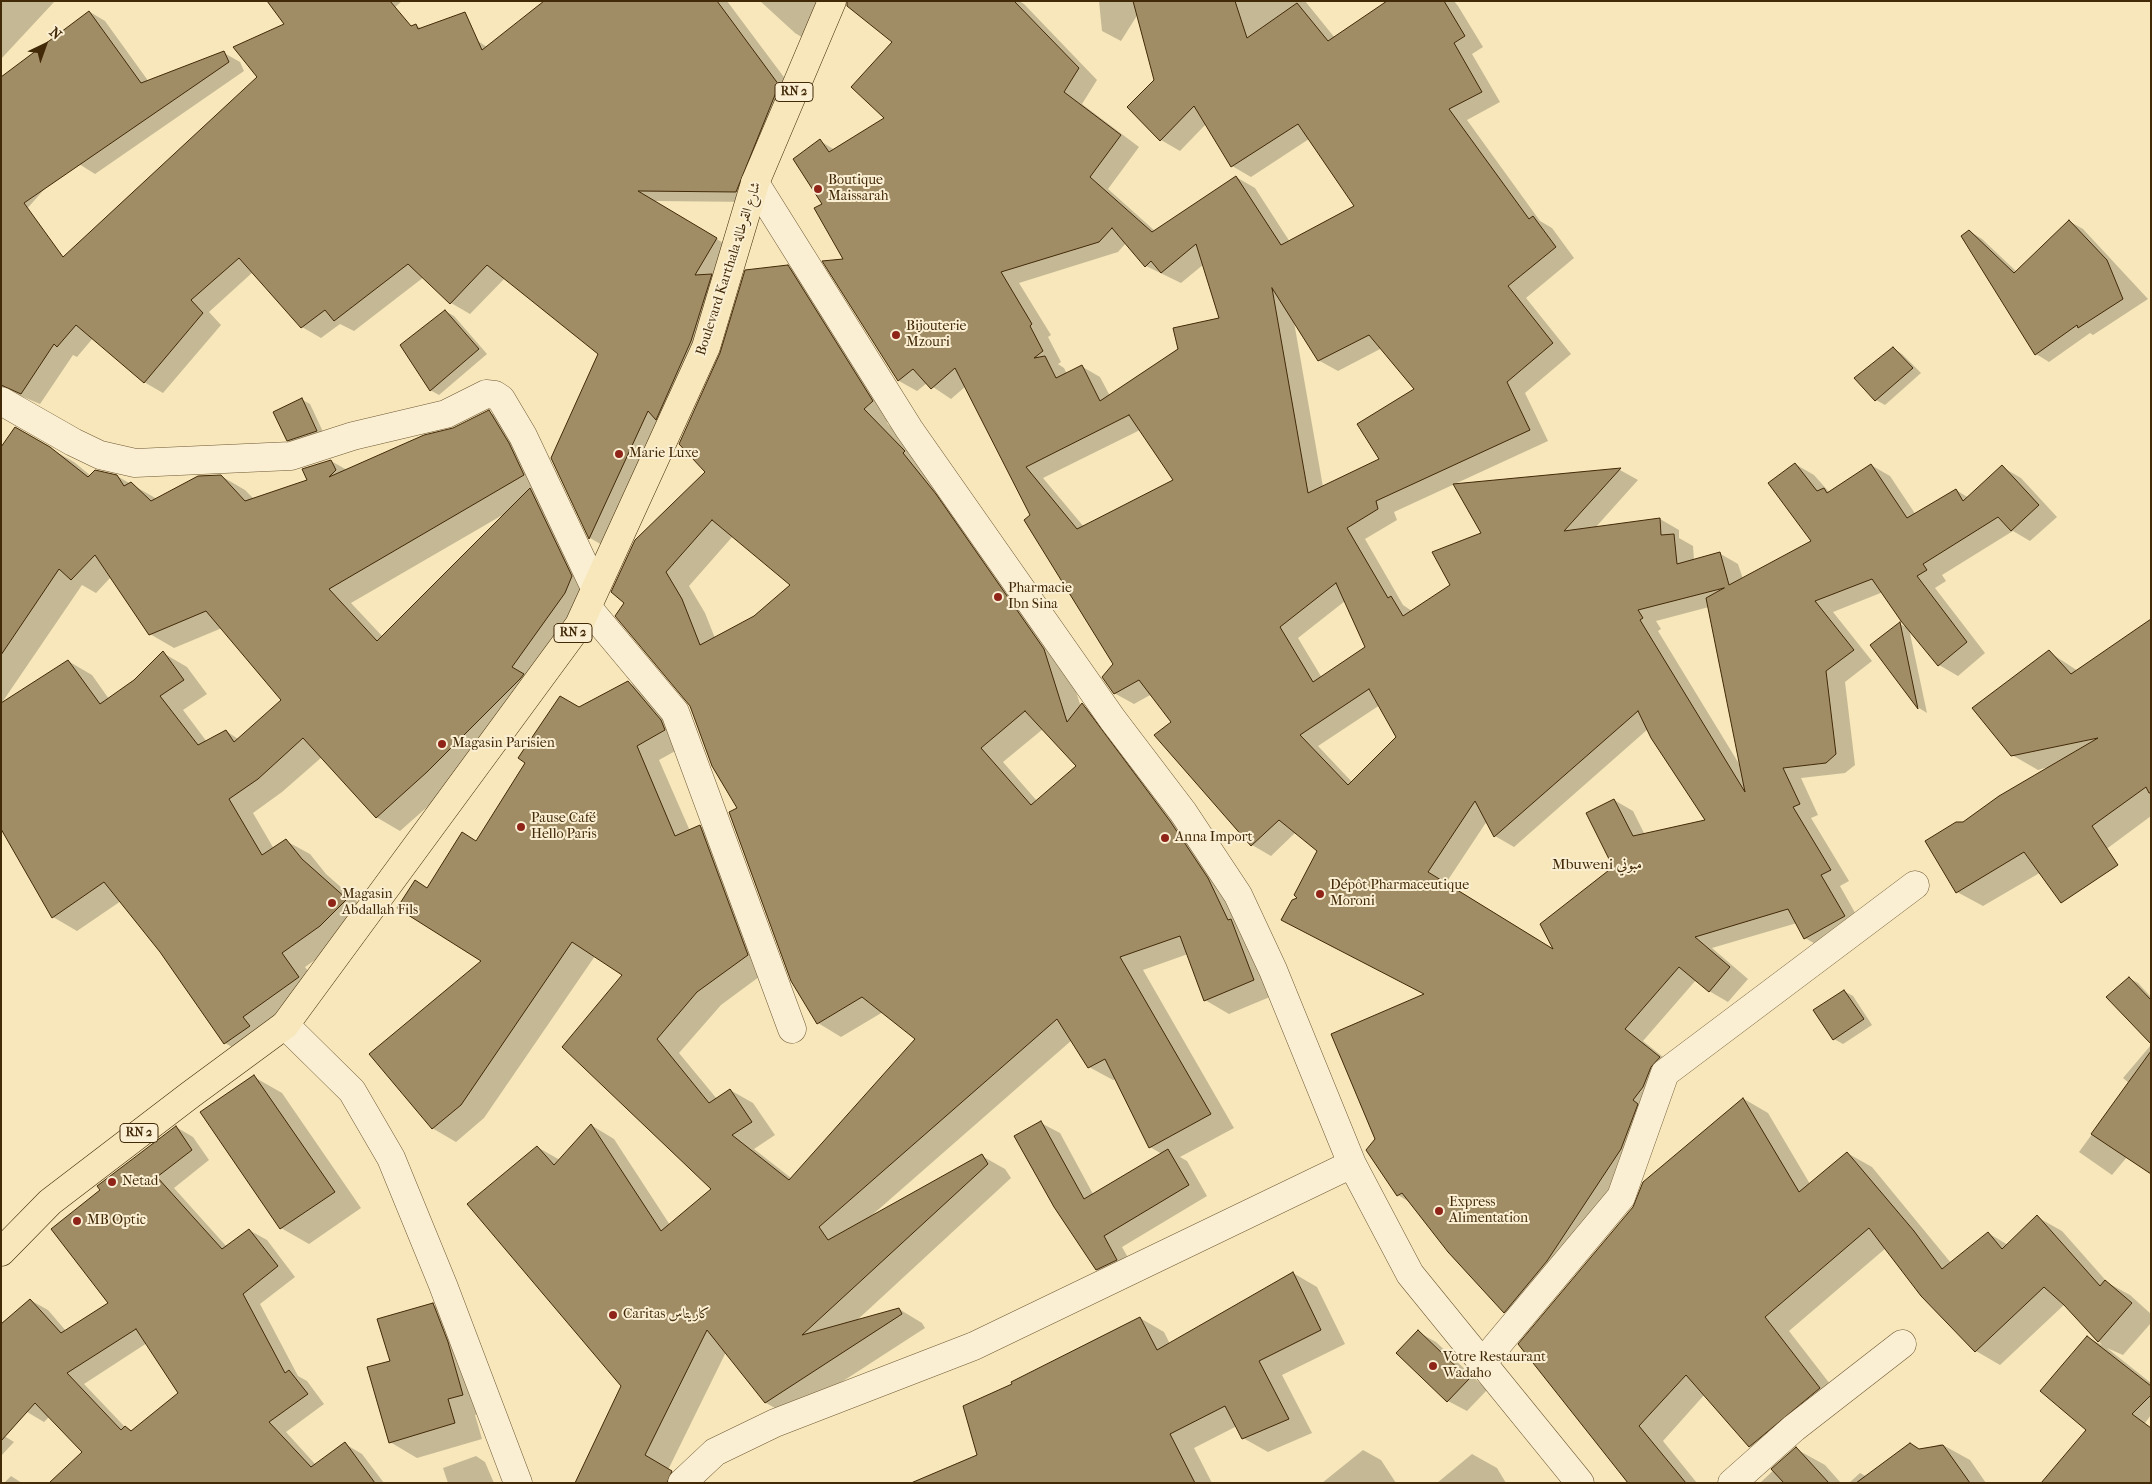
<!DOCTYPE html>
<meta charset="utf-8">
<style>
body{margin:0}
#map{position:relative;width:2152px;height:1484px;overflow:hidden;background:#f7e7ba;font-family:"IM FELL French Canon",serif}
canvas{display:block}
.frame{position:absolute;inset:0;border:2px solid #422908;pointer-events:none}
.north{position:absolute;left:20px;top:20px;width:50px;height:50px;-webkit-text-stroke:4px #faefd2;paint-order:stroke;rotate:42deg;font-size:14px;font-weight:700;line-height:20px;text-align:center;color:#422908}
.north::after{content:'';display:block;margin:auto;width:18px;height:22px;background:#422908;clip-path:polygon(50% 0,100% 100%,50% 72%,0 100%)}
</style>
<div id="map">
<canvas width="2152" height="1484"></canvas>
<div class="frame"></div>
<div class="north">N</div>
</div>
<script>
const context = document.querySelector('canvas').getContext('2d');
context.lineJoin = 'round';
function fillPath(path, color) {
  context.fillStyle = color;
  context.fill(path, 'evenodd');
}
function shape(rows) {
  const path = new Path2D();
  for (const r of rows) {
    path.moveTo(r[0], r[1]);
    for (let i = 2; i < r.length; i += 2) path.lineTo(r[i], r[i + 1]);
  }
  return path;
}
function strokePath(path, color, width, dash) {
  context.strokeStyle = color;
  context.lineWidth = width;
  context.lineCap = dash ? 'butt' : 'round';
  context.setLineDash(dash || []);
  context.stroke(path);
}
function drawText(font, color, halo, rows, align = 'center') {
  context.font = font + ' "IM FELL French Canon",Amiri,serif';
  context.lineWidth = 4;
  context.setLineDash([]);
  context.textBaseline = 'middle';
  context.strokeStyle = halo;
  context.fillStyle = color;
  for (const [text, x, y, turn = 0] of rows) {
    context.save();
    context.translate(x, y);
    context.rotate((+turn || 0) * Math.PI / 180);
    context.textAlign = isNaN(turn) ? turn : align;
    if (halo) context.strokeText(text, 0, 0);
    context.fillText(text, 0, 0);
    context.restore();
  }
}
fillPath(shape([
 [1,1,55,1,1,59],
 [269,1,402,1,347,51,416,25,422,29,464,32,487,47,546,1,727,1,798,96,755,202,653,201,735,250,730,286,609,549,590,538,552,458,599,354,505,278,470,314,451,303,424,277,354,331,340,324,321,338,302,327,253,272,209,312,221,325,163,393,144,382,93,338,77,357,73,355,40,404,21,396,13,398,1,391,1,289,48,273,263,83,286,25],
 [760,1,839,1,813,44,795,33],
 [998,1,1019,1,1024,4,1097,80,1082,104,1139,147,1108,189,1155,231,1236,177,1255,188,1290,242,1356,207,1309,139,1251,177,1232,166,1207,123,1180,151,1161,140,1156,80,1138,14,1121,41,1102,31,1099,1,1305,1,1335,38,1389,1,1454,1,1458,6,1483,47,1472,54,1500,102,1467,120,1540,221,1552,228,1574,258,1526,298,1571,354,1525,393,1548,441,1394,512,1397,520,1365,539,1403,605,1412,611,1452,585,1483,533,1455,485,1620,470,1638,480,1595,528,1660,519,1679,530,1679,538,1693,546,1694,560,1719,553,1738,564,1743,579,1813,541,1795,464,1814,475,1830,493,1871,465,1890,476,1916,515,1956,490,1969,498,2002,467,2021,478,2057,517,2030,541,2013,531,1942,575,1946,581,1935,588,1985,653,1958,676,1939,665,1909,629,1927,713,1919,708,1872,645,1900,624,1908,628,1883,592,1833,612,1872,661,1845,682,1855,765,1845,773,1801,778,1818,815,1811,818,1849,881,1840,886,1863,927,1824,949,1805,938,1797,923,1712,948,1748,979,1728,1002,1709,991,1696,980,1643,1041,1678,1069,1640,1160,1523,1323,1505,1312,1411,1203,1398,1195,1377,1139,1426,995,1302,930,1300,899,1319,851,1296,832,1271,856,1252,845,1173,722,1152,694,1134,704,1114,693,1115,664,1031,515,966,386,951,399,927,383,917,391,899,381,825,262,845,260,824,204,820,141,835,150,886,118,894,42],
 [1126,243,1146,266,1181,283,1204,264,1221,319,1110,396,1100,377,1081,366,1067,374,1064,368,1058,364,1061,362,1048,337,1051,335,1019,283,1118,252],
 [1294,322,1318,360,1338,371,1382,348,1416,389,1381,459,1323,487],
 [1140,430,1174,480,1084,527,1043,478],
 [1345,601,1366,648,1322,678,1298,638],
 [1709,607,1741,767,1658,631,1661,629,1656,621],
 [1380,705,1398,737,1352,782,1318,746],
 [1648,729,1708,821,1645,835,1633,811,1614,800,1615,867,1556,951,1446,883,1487,821,1495,836,1514,847],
 [90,12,105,21,149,82,224,53,240,62,244,71,95,174,71,159,25,211,10,202],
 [2069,221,2083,229,2148,299,2093,335,2090,333,2049,362,2036,354,1969,231,1982,239,2017,272],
 [788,266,811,280,896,415,887,423,928,465,1067,664,1081,707,1082,705,1105,718,1194,836,1277,994,1229,1014,1205,1000,1188,954,1143,970,1234,1128,1180,1157,1187,1161,1207,1196,1122,1247,1135,1270,1115,1280,1096,1269,1041,1123,1060,1133,1093,1194,1162,1154,1150,1147,1116,1079,1113,1080,1089,1067,1072,1040,871,1216,982,1156,1005,1169,1011,1178,855,1322,899,1309,922,1323,925,1328,789,1416,766,1403,726,1352,668,1470,690,1483,576,1483,623,1386,537,1147,560,1160,591,1125,614,1139,670,1225,713,1189,624,975,595,956,484,1118,456,1142,432,1128,484,961,428,889,477,842,579,708,628,682,652,696,688,744,659,760,690,831,700,826,723,840,771,968,721,1005,679,1053,717,1099,730,1090,753,1103,775,1135,754,1149,791,1178,917,1039,883,1012,841,1037,818,1023,739,809,691,706,617,616,707,472],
 [733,536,792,585,755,617,715,638,705,613,689,586],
 [1043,729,1077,766,1037,801,1003,762],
 [445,311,454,316,487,354,439,395,430,390],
 [1893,348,1902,354,1921,373,1885,405,1876,400],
 [301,399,310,404,325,436,297,445,288,440],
 [489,412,513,425,596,591,451,786,400,831,376,817,322,757,282,792,253,813,274,849,286,841,310,854,326,874,370,913,344,940,305,967,323,991,249,1057,225,1043,161,951,121,901,77,931,53,917,68,661,92,675,109,699,135,681,163,653,187,667,207,694,183,710,207,742,226,731,238,739,283,700,222,628,174,648,150,634,111,577,96,593,82,585,1,704,1,449,16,429,74,462,91,476,117,476,157,499,221,476,245,490,254,499,309,480,331,461,347,470,453,429],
 [506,513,383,637,351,603],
 [2151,621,2151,816,2062,882,2043,871,1983,906,1957,892,1964,823,2049,767,2038,770,2012,755,2049,652,2078,671],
 [2129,978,2138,983,2151,997,2151,1039],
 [1844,991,1853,996,1872,1025,1843,1044,1834,1039],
 [2151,1045,2151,1171,2127,1157,2112,1175,2079,1152,2129,1083,2123,1078],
 [254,1077,282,1093,361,1208,309,1244,281,1228],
 [1744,1099,1768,1113,1810,1184,1847,1153,1872,1167,1951,1263,1988,1233,2008,1245,2037,1217,2062,1231,2108,1283,2130,1295,2151,1314,2151,1323,2123,1355,2107,1348,2151,1383,2151,1415,2121,1455,2091,1435,2087,1337,2102,1345,2065,1304,2000,1365,1976,1351,1886,1248,1789,1331,1844,1402,1775,1460,1750,1446,1705,1394,1663,1441,1697,1483,1629,1483,1520,1344],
 [176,1127,193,1137,209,1160,174,1188,227,1247,249,1230,267,1240,295,1277,260,1304,298,1376,307,1381,324,1404,286,1432,316,1465,345,1444,362,1454,384,1483,89,1483,84,1452,50,1416,44,1422,27,1412,1,1383,30,1300,48,1310,66,1331,110,1303,53,1230],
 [147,1343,179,1394,133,1431,125,1427,84,1384],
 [1293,1273,1317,1287,1345,1344,1282,1375,1312,1433,1268,1452,1243,1438,1237,1426,1194,1448,1212,1483,914,1483,978,1455,1014,1384,1140,1318,1164,1332,1170,1344],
 [433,1305,461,1321,490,1410,475,1415,482,1439,417,1458,390,1442,391,1362],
 [1418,1332,1436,1342,1487,1390,1467,1411,1448,1401],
 [1,1434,14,1442,1,1456],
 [1941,1444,1970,1460,1986,1483,1849,1483,1860,1473,1867,1477,1920,1450],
 [1796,1449,1825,1465,1841,1483,1760,1483],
 [1363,1450,1381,1460,1396,1483,1322,1483],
 [1472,1454,1497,1468,1506,1483,1437,1483],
 [476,1456,485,1462,494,1483,448,1483,443,1468],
 [11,1476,22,1483,4,1483]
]), '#0003');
const building = shape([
 [267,1,390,1,411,26,416,24,418,29,465,12,482,50,544,1,717,1,779,85,736,192,638,191,717,238,695,275,712,274,691,341,656,420,648,411,589,539,551,458,598,354,487,265,450,304,408,264,334,321,325,310,301,328,239,258,191,300,203,313,144,383,76,325,57,347,54,344,21,394,1,385,1,77,89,11,141,83,224,51,229,62,24,203,63,257,257,77,233,47,284,24,267,1],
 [847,1,1014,1,1079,68,1064,92,1121,135,1090,177,1152,232,1236,176,1281,245,1354,206,1298,124,1231,167,1194,106,1160,141,1127,107,1154,80,1133,1,1235,1,1247,38,1297,3,1328,41,1387,1,1444,1,1465,36,1454,43,1482,92,1449,109,1529,219,1533,216,1556,247,1508,286,1553,343,1507,382,1530,430,1376,501,1378,509,1347,528,1388,598,1391,596,1403,616,1450,585,1432,552,1481,533,1453,484,1621,468,1564,531,1660,518,1661,535,1674,534,1677,564,1720,552,1729,585,1811,541,1768,483,1795,463,1817,491,1824,488,1827,493,1871,464,1907,518,1956,489,1963,501,2002,465,2039,505,2011,531,1998,517,1923,564,1927,570,1917,576,1967,642,1938,666,1901,621,1872,579,1815,601,1854,650,1826,671,1836,754,1826,763,1783,768,1800,804,1793,807,1831,870,1821,875,1845,916,1804,939,1788,909,1695,937,1730,967,1709,992,1679,967,1625,1029,1660,1057,1651,1067,1643,1087,1633,1100,1638,1104,1621,1149,1547,1261,1504,1313,1448,1252,1402,1193,1397,1196,1366,1150,1375,1139,1331,1034,1424,994,1281,920,1292,900,1297,898,1294,895,1317,851,1279,820,1251,846,1154,735,1171,722,1139,680,1114,694,1102,677,1113,664,1024,520,1030,515,955,368,931,389,913,369,898,381,822,261,843,259,814,208,822,204,793,159,820,139,829,152,884,118,851,87,892,42,847,6,847,1],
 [1112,228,1145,267,1151,261,1161,273,1196,244,1219,318,1173,328,1178,349,1100,401,1082,365,1056,378,1045,356,1034,358,1043,351,1030,326,1032,324,1001,272,1099,242,1112,228],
 [1272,288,1318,361,1369,335,1414,389,1357,424,1379,459,1308,493,1272,288],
 [1129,415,1173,480,1077,529,1026,467,1129,415],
 [1336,583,1365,647,1313,682,1280,627,1336,583],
 [1724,588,1706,598,1745,792,1640,620,1643,618,1638,610,1724,588],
 [1369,689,1396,737,1348,785,1300,735,1369,689],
 [1638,711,1651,738,1705,820,1633,836,1614,799,1586,813,1613,867,1540,924,1553,949,1428,872,1475,801,1494,837,1638,711],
 [2069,220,2107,260,2123,299,2078,328,2077,325,2035,355,1961,236,1969,230,2014,273,2069,220],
 [788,265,873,401,864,409,905,451,903,453,936,494,1044,649,1067,722,1082,703,1170,821,1208,878,1228,920,1231,919,1254,980,1204,1001,1180,936,1120,957,1211,1114,1149,1148,1105,1059,1088,1068,1057,1019,819,1227,828,1240,982,1154,988,1164,802,1335,899,1308,902,1314,765,1403,707,1330,645,1455,672,1471,667,1483,575,1483,621,1386,467,1204,537,1146,554,1165,591,1124,661,1231,711,1189,562,1047,622,975,572,942,461,1105,432,1129,369,1054,481,961,397,908,415,880,427,888,462,832,476,841,525,763,518,758,560,696,579,707,628,681,661,720,665,730,637,746,675,836,700,825,748,955,697,992,657,1039,709,1103,730,1089,752,1122,732,1135,789,1180,915,1039,862,997,817,1024,791,981,729,812,737,808,712,766,690,706,615,616,624,603,611,592,635,540,705,472,679,444,720,353,745,270,788,265],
 [712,520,790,585,754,616,700,645,682,599,666,572,712,520],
 [1025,711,1076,766,1031,805,981,748,1025,711],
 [445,310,479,349,430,391,400,345,445,310],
 [1893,347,1913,368,1875,401,1854,378,1893,347],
 [302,398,317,431,287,441,273,412,302,398],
 [489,410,509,443,524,475,329,589,377,641,530,488,572,576,565,593,512,667,524,674,520,679,427,772,376,818,303,738,258,779,229,799,262,855,286,839,302,859,347,899,320,926,282,953,299,977,243,1017,250,1026,224,1044,160,952,104,882,52,918,1,829,1,703,68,660,100,704,134,680,163,651,184,680,160,696,198,745,226,730,234,742,281,700,206,611,149,635,95,555,71,580,59,569,1,655,1,447,15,427,50,447,88,477,95,470,117,475,124,486,131,482,151,501,198,476,221,475,245,501,307,480,302,469,331,460,336,470,329,477,424,435,453,428,489,410],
 [2151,619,2151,793,2149,793,2146,787,2092,826,2118,865,2061,903,2024,852,1956,893,1925,841,1956,822,1963,822,1999,796,2098,738,2011,756,1972,708,2049,650,2071,674,2151,619],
 [1900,622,1918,709,1870,645,1900,622],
 [2129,977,2151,1000,2151,1044,2106,997,2129,977],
 [1844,990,1864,1019,1833,1040,1813,1010,1844,990],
 [2151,1051,2151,1174,2091,1134,2151,1051],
 [254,1075,335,1192,280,1229,200,1112,254,1075],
 [1743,1098,1799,1192,1847,1152,1914,1231,1942,1269,1988,1232,2002,1249,2037,1215,2100,1286,2105,1280,2132,1303,2098,1342,2064,1305,2044,1287,1975,1352,1921,1296,1869,1228,1765,1317,1820,1388,1749,1447,1686,1375,1639,1426,1686,1483,1628,1483,1518,1344,1633,1207,1643,1182,1743,1098],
 [1041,1121,1084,1199,1168,1149,1189,1185,1104,1236,1117,1260,1096,1270,1054,1207,1014,1136,1041,1121],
 [176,1126,192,1150,157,1177,222,1249,249,1229,278,1266,243,1294,285,1373,289,1370,308,1394,269,1422,311,1467,345,1442,375,1483,49,1483,82,1452,35,1403,1,1441,1,1324,30,1299,61,1333,108,1303,51,1229,100,1190,97,1186,176,1126],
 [136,1329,178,1393,131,1431,125,1426,121,1430,67,1373,136,1329],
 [1293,1272,1321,1330,1259,1361,1289,1419,1242,1439,1225,1406,1170,1434,1195,1483,911,1483,977,1455,963,1406,1012,1384,1011,1382,1140,1317,1157,1350,1293,1272],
 [433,1303,448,1342,463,1395,448,1399,455,1423,389,1443,367,1367,390,1361,377,1319,433,1303],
 [1418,1330,1469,1379,1447,1402,1396,1353,1418,1330],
 [2087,1336,2151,1386,2151,1395,2132,1414,2151,1428,2151,1483,2041,1483,2086,1430,2040,1391,2087,1336],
 [1910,1443,1919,1449,1943,1445,1970,1483,1856,1483,1910,1443],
 [1796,1447,1829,1483,1784,1483,1771,1469,1796,1447]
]);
fillPath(building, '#a08c65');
strokePath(building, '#422908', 1);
const minor = shape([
 [1,401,73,442,100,455,135,463,291,456,353,436,446,414,486,394,495,395,501,399,523,436,595,588],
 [588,608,675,712,792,1029],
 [1483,1362,1621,1197,1665,1073,1915,885],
 [1732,1483,1794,1428,1902,1344]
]);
const tertiary = shape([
 [755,183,909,429,1113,720,1183,812,1238,895,1273,970,1352,1164,1410,1274,1580,1483],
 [285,1025,352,1091,391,1158,443,1285,518,1483],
 [682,1483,715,1452,775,1423,974,1346,1352,1164]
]);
const primary = shape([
 [1,1252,50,1202,190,1095,285,1025,579,625,706,347,755,183,832,1]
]);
strokePath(minor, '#6f5834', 29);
strokePath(tertiary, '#6f5834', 29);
strokePath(primary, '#422908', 29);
strokePath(minor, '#faefd2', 28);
strokePath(tertiary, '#faefd2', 28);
strokePath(primary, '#f7e7ba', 28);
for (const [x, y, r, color] of [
 [818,189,5,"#8f2418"],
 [896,335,5,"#8f2418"],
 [619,454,5,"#8f2418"],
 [998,597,5,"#8f2418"],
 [442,744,5,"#8f2418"],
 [521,827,5,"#8f2418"],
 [1165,838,5,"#8f2418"],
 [1320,894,5,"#8f2418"],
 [332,903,5,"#8f2418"],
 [112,1182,5,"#8f2418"],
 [1439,1211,5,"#8f2418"],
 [77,1221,5,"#8f2418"],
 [613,1315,5,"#8f2418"],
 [1433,1366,5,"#8f2418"]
]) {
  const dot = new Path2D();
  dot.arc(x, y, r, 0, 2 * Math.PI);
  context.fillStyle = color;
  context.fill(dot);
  strokePath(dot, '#faefd2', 2);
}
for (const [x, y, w] of [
 [794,92,38],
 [573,633,38],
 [139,1133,38]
]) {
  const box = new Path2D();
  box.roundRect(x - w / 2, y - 9.5, w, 19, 4);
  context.fillStyle = '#faefd2';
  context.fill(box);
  strokePath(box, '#422908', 1);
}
drawText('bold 12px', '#422908', null, [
 ["RN 2",794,92],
 ["RN 2",573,633],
 ["RN 2",139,1133]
]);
drawText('14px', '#422908', '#faefd2', [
 ["Boutique",828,181],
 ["Maissarah",828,197],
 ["Bijouterie",906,327],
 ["Mzouri",906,343],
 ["Marie Luxe",629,454],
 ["Pharmacie",1008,589],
 ["Ibn Sina",1008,605],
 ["Magasin Parisien",452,744],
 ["Pause Café",531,819],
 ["Hello Paris",531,835],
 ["Anna Import",1175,838],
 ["Dépôt Pharmaceutique",1330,886],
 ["Moroni",1330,902],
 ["Magasin",342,895],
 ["Abdallah Fils",342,911],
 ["Netad",122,1182],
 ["Express",1449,1203],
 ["Alimentation",1449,1219],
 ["MB Optic",87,1221],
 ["Caritas كاريتاس",623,1315],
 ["Votre Restaurant",1443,1358],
 ["Wadaho",1443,1374]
], 'left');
drawText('14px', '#422908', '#faefd2', [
 ["Boulevard Karthala شارع القرطالة",729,269,-72]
]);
drawText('15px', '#422908', '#faefd2', [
 ["Mbuweni مبوني",1597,865]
]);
</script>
